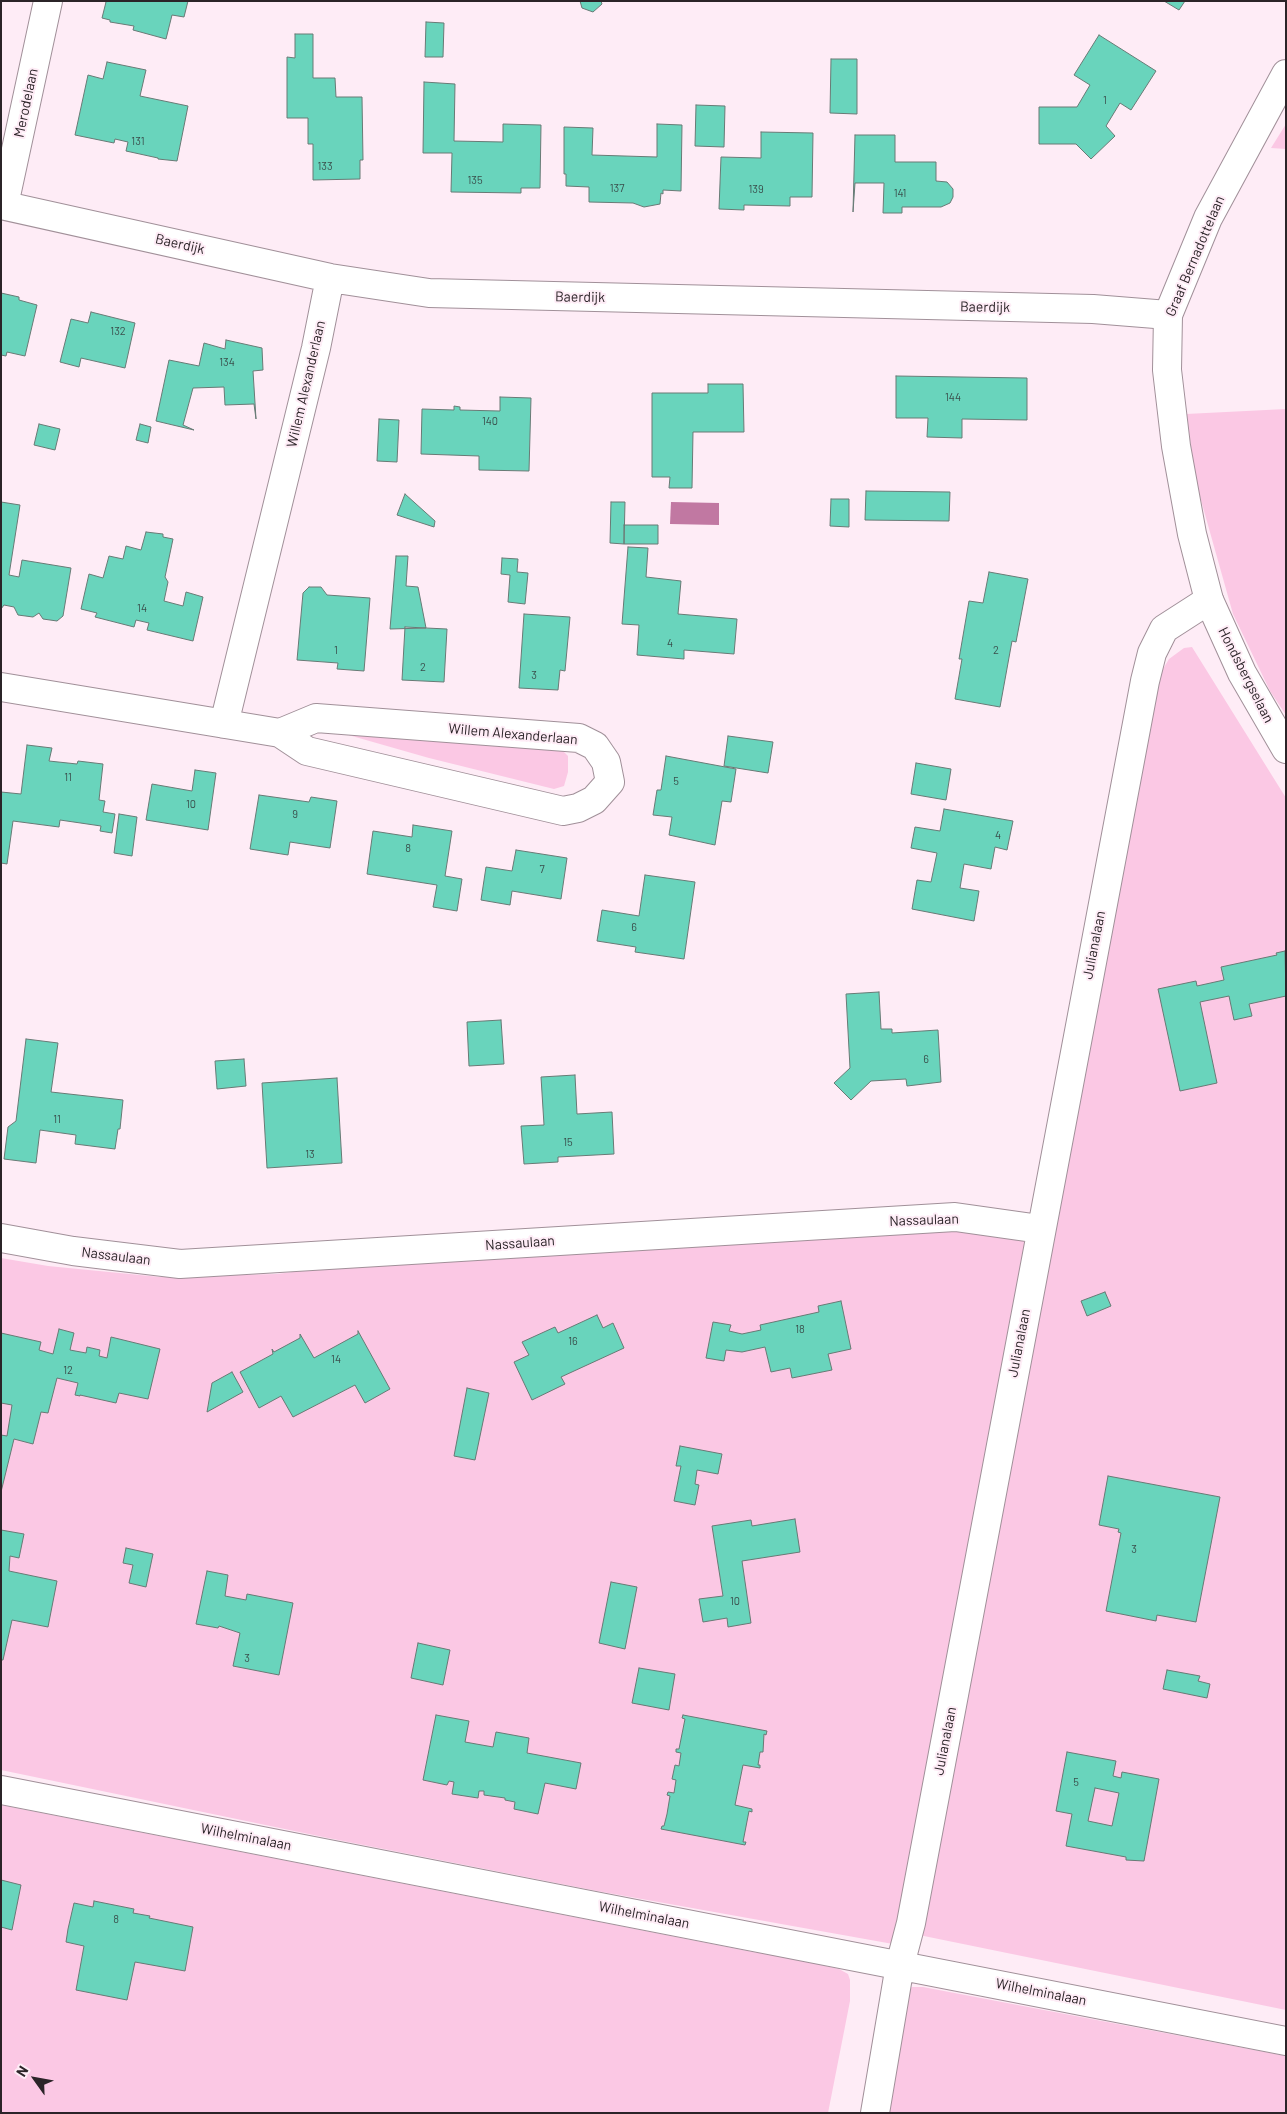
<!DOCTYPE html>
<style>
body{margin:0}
#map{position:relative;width:1287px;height:2114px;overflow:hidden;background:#feecf6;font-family:Barlow,sans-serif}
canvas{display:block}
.frame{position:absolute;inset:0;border:2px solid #2b2428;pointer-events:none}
.north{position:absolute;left:10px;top:2054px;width:50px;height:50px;-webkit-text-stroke:4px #feecf6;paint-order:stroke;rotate:302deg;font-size:14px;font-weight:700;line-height:20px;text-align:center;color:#2b2428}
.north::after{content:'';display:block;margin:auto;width:18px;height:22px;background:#2b2428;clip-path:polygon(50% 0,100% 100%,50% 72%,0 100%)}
</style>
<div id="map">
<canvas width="1287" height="2114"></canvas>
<div class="frame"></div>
<div class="north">N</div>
</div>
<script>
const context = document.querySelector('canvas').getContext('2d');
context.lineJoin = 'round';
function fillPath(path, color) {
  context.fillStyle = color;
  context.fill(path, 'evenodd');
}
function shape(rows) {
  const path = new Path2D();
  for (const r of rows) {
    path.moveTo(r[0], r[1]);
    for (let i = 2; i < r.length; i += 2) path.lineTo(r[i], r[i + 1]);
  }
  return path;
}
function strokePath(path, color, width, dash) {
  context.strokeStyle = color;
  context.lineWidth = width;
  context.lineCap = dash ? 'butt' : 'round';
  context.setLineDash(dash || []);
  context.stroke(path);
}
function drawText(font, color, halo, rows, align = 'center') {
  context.font = font + ' Barlow,sans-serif';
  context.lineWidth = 4;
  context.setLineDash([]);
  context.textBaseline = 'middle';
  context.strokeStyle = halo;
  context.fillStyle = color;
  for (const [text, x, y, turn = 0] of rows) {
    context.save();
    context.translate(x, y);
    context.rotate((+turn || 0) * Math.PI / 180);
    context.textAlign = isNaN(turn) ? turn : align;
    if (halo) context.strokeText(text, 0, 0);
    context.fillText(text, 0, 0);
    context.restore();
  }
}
fillPath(shape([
 [1286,124,1286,149,1271,148],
 [1286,409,1286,715,1270,691,1233,614,1197,486,1186,414],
 [1192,647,1286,798,1286,2010,919,1935,1157,679,1169,659,1184,648],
 [331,730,560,748,568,756,568,772,564,786,554,789,429,758],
 [1035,1227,893,1944,597,1891,328,1838,1,1770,1,1258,48,1266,160,1277,277,1274,323,1268,620,1247],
 [1,1805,758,1953,768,1953,839,1969,848,1974,850,1980,850,2001,828,2113,1,2113],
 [912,1987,923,1987,1286,2056,1286,2113,880,2113,905,1993]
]), '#fbc8e4');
fillPath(shape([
 [671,502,719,503,719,525,670,524]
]), '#c178a2');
const building = shape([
 [188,1,184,17,172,15,166,39,133,30,134,26,110,22,110,20,102,18,106,2,104,1,188,1],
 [580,1,601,1,602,4,593,12,582,8,580,1],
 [1164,1,1185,1,1179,10,1164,1],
 [426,22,444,23,443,57,425,57,426,22],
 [295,34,313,34,313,78,335,78,336,97,362,97,363,160,360,160,360,179,313,180,313,144,308,144,308,118,287,118,287,57,295,58,295,34],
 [1099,35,1156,71,1131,110,1120,103,1106,126,1115,136,1091,159,1076,144,1039,144,1039,107,1077,107,1090,85,1074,75,1099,35],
 [831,59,857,59,857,114,830,113,831,59],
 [107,62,146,70,140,96,188,106,177,161,158,159,158,158,126,151,128,142,115,139,114,143,75,135,88,75,103,79,107,62],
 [424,82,455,84,454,141,503,142,503,124,541,125,540,188,521,188,521,193,451,192,452,153,423,153,424,82],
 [696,105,725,106,724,147,695,146,696,105],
 [657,124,682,125,681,191,663,190,663,194,661,193,660,204,644,207,633,203,589,202,589,187,566,186,566,174,564,174,564,127,593,128,592,155,657,157,657,124],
 [761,132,813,133,812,197,790,197,790,206,744,205,744,210,719,209,721,157,761,158,761,132],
 [855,135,895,135,895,162,936,162,936,181,947,182,953,189,953,197,950,203,941,207,902,207,902,213,883,213,884,183,855,183,853,212,855,135],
 [1,293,19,297,19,300,37,305,25,356,7,352,6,356,1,355,1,293],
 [91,312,135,323,125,368,81,358,79,367,60,362,71,319,88,323,91,312],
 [226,340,262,348,263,370,253,371,256,419,254,404,225,405,224,387,193,388,183,425,194,430,156,421,169,360,199,366,204,343,225,349,226,340],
 [896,376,1027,378,1027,420,962,419,962,438,927,437,928,418,896,418,896,376],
 [708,384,743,384,744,432,693,432,692,488,669,488,670,477,652,477,652,393,708,393,708,384],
 [500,397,531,398,529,471,479,470,479,456,421,454,422,409,454,410,454,406,460,407,460,410,500,411,500,397],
 [379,419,399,420,397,462,377,461,379,419],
 [39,424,60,429,55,450,34,445,39,424],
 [140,424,151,427,148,443,136,440,140,424],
 [866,491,950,492,949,521,865,520,866,491],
 [405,494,435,521,434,527,397,515,405,494],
 [831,499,849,499,849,527,830,526,831,499],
 [1,502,20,505,9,575,19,577,22,560,71,568,63,616,57,621,43,619,39,613,33,617,18,615,14,607,4,605,1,609,1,502],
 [611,502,625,502,624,544,610,543,611,502],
 [624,525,658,525,658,544,624,544,624,525],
 [146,532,163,534,163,537,173,539,165,577,168,582,164,601,183,606,186,592,203,597,193,641,147,630,149,623,136,620,134,627,95,617,97,613,81,609,89,574,103,578,109,556,123,559,126,546,141,550,146,532],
 [628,547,648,548,646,577,681,581,678,614,737,619,734,654,684,650,684,659,637,655,639,625,622,624,628,547],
 [396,556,408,556,406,586,418,587,426,628,390,629,396,556],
 [502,558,518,559,517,572,528,573,525,604,508,602,510,575,501,574,502,558],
 [989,572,1028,579,1016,642,1012,641,1000,707,955,699,962,659,959,659,969,601,983,603,989,572],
 [309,587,321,587,327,595,370,598,364,671,337,669,338,663,297,660,303,593,309,587],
 [524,614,570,617,565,671,560,670,558,690,519,688,524,614],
 [405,627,447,629,444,682,402,680,405,627],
 [728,736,773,742,768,773,724,766,728,736],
 [27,745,52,748,49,761,77,764,78,761,103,764,99,800,105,801,103,812,115,814,112,833,100,831,101,826,60,820,59,827,13,821,7,864,1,863,1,792,21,794,27,745],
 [666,756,736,769,731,802,722,801,715,845,669,835,672,817,653,815,657,790,661,790,666,756],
 [916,763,951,769,946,800,911,794,916,763],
 [195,770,216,773,208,830,146,820,152,784,192,791,195,770],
 [259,795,309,802,311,797,337,801,330,848,290,842,288,855,250,849,259,795],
 [944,809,1013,821,1007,850,995,847,991,869,964,864,960,888,979,891,974,921,912,909,917,880,931,882,937,853,911,848,915,827,940,831,944,809],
 [119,814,137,817,132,856,114,853,119,814],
 [413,825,452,831,445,876,462,879,457,911,433,907,437,885,367,874,373,831,412,837,413,825],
 [516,850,567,858,561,899,512,891,510,905,481,900,486,867,512,871,516,850],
 [645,875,695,882,684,959,635,952,636,947,597,941,602,910,639,916,645,875],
 [1285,951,1286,996,1249,1004,1252,1016,1234,1020,1229,996,1200,1002,1217,1083,1180,1091,1158,989,1196,981,1197,986,1224,980,1221,967,1277,955,1276,953,1285,951],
 [879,992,881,1029,892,1029,892,1033,938,1030,941,1082,907,1086,906,1079,871,1081,851,1100,834,1083,850,1068,846,994,879,992],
 [501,1020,504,1064,469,1066,467,1022,501,1020],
 [26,1039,58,1043,51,1092,123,1100,120,1129,118,1129,115,1149,75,1144,76,1135,40,1130,36,1163,4,1159,8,1127,16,1121,26,1039],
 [244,1059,246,1086,217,1089,215,1061,244,1059],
 [575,1075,577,1114,612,1112,614,1154,558,1157,558,1162,524,1164,521,1126,544,1125,541,1077,575,1075],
 [337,1078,342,1163,267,1168,262,1083,337,1078],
 [1105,1292,1111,1306,1087,1316,1081,1301,1105,1292],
 [841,1301,851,1349,828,1354,832,1370,792,1378,790,1368,771,1372,765,1347,742,1352,726,1350,724,1361,706,1358,713,1322,731,1325,729,1331,742,1334,761,1330,760,1325,819,1312,818,1306,841,1301],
 [597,1315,603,1328,613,1323,624,1348,561,1377,565,1384,532,1400,514,1362,529,1355,522,1342,555,1327,558,1333,597,1315],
 [59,1329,74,1333,70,1350,86,1353,87,1347,100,1350,99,1356,107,1358,111,1337,160,1349,148,1399,119,1393,116,1403,80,1395,80,1396,75,1395,78,1383,57,1378,48,1413,41,1412,33,1444,14,1439,1,1492,1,1435,7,1436,12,1405,1,1403,1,1333,41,1342,39,1350,53,1354,59,1329],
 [358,1331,390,1389,365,1403,355,1385,293,1417,281,1396,259,1408,240,1372,273,1354,272,1349,274,1352,300,1338,300,1334,314,1358,358,1334,358,1331],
 [232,1372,243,1392,207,1412,212,1383,232,1372],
 [467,1388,489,1393,475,1460,454,1456,467,1388],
 [680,1446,722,1454,718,1474,697,1470,695,1484,699,1485,695,1505,674,1501,681,1466,676,1466,680,1446],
 [1108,1476,1220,1497,1196,1622,1157,1615,1156,1621,1106,1611,1121,1533,1118,1532,1119,1529,1099,1525,1108,1476],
 [795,1519,800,1552,742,1561,751,1623,728,1627,727,1618,703,1622,699,1599,723,1596,712,1526,751,1520,752,1526,795,1519],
 [1,1530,24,1534,19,1558,10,1556,9,1571,57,1581,48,1627,12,1620,3,1660,1,1660,1,1530],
 [126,1548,153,1554,146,1587,129,1583,133,1565,123,1563,126,1548],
 [207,1571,228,1575,225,1596,246,1600,247,1594,293,1603,279,1675,233,1666,240,1633,219,1626,218,1628,196,1624,207,1571],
 [611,1582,637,1587,625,1649,599,1643,611,1582],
 [418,1643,450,1650,443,1685,411,1678,418,1643],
 [639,1668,675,1674,669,1710,632,1703,639,1668],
 [1167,1670,1200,1676,1198,1681,1210,1684,1207,1698,1163,1689,1167,1670],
 [436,1715,469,1721,465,1742,493,1747,496,1732,529,1738,527,1753,581,1763,576,1789,545,1783,538,1814,514,1809,515,1802,505,1800,505,1798,484,1795,484,1791,479,1791,478,1798,452,1794,454,1782,449,1781,447,1785,423,1780,436,1715],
 [683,1715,767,1731,766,1735,764,1734,763,1752,760,1752,758,1765,760,1765,760,1768,743,1765,735,1805,752,1809,752,1812,749,1811,743,1842,746,1842,745,1845,661,1829,662,1826,664,1826,667,1814,670,1796,667,1795,668,1792,674,1793,676,1780,672,1779,675,1765,679,1766,681,1753,676,1752,676,1749,679,1749,685,1719,682,1718,683,1715],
 [1067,1752,1116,1761,1113,1776,1121,1778,1122,1772,1159,1779,1144,1861,1126,1860,1126,1857,1066,1846,1072,1814,1056,1811,1067,1752],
 [1095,1788,1119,1793,1112,1826,1088,1821,1095,1788],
 [1,1880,21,1885,12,1930,1,1927,1,1880],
 [94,1901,134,1909,133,1913,150,1916,149,1918,193,1927,185,1971,135,1962,127,2000,76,1990,84,1946,66,1942,68,1929,74,1903,93,1907,94,1901]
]);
fillPath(building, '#69d4bc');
strokePath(building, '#687a75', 1);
const street = shape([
 [1,205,330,278,429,293,1093,309,1168,315],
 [4,205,48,1],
 [1,687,280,733,307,751,563,811,578,808,594,800,610,782,606,762,595,746,579,738,316,718,280,733],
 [224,724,316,348,330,278],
 [1,1238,73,1251,180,1264,955,1217,1040,1229],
 [1,1790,1286,2041],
 [875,2113,900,1965,911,1923,1145,681,1152,653,1164,629,1209,600]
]);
const secondary = shape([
 [1286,74,1208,218,1168,315,1167,370,1176,446,1192,534,1209,600,1242,673,1286,749]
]);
strokePath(street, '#a19099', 30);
strokePath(secondary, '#a19099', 30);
strokePath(street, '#fff', 28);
strokePath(secondary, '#fff', 28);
drawText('11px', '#3a504d', null, [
 ["1",1105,100],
 ["131",138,141],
 ["133",325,166],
 ["135",475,180],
 ["137",617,188],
 ["139",756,189],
 ["141",900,193],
 ["132",118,331],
 ["134",227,362],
 ["144",953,397],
 ["140",490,421],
 ["14",142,608],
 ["4",670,643],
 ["1",336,650],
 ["2",996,650],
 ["2",423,667],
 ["3",534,675],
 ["11",68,777],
 ["5",676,781],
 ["10",191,804],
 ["9",295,814],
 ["4",998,835],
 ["8",408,848],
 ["7",542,869],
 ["6",634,927],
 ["6",926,1059],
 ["11",57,1119],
 ["15",568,1142],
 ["13",310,1154],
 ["18",800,1329],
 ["16",573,1341],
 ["14",336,1359],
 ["12",68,1370],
 ["3",1134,1549],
 ["10",735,1601],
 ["3",247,1658],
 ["5",1076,1782],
 ["8",116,1919]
]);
drawText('14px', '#2b2428', '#feecf6', [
 ["Merodelaan",26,103,-78],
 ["Baerdijk",180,244,13],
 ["Graaf Bernadottelaan",1195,256,-67],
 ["Baerdijk",580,297,1],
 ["Baerdijk",985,307,1],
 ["Willem Alexanderlaan",306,384,-77],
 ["Hondsbergselaan",1246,675,63],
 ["Willem Alexanderlaan",513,734,5],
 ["Julianalaan",1094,945,-79],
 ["Nassaulaan",924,1220,-2],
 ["Nassaulaan",520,1243,-4],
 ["Nassaulaan",116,1256,7],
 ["Julianalaan",1019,1343,-79],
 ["Julianalaan",945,1741,-79],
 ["Wilhelminalaan",246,1837,11],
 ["Wilhelminalaan",644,1915,11],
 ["Wilhelminalaan",1041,1992,11]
]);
</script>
